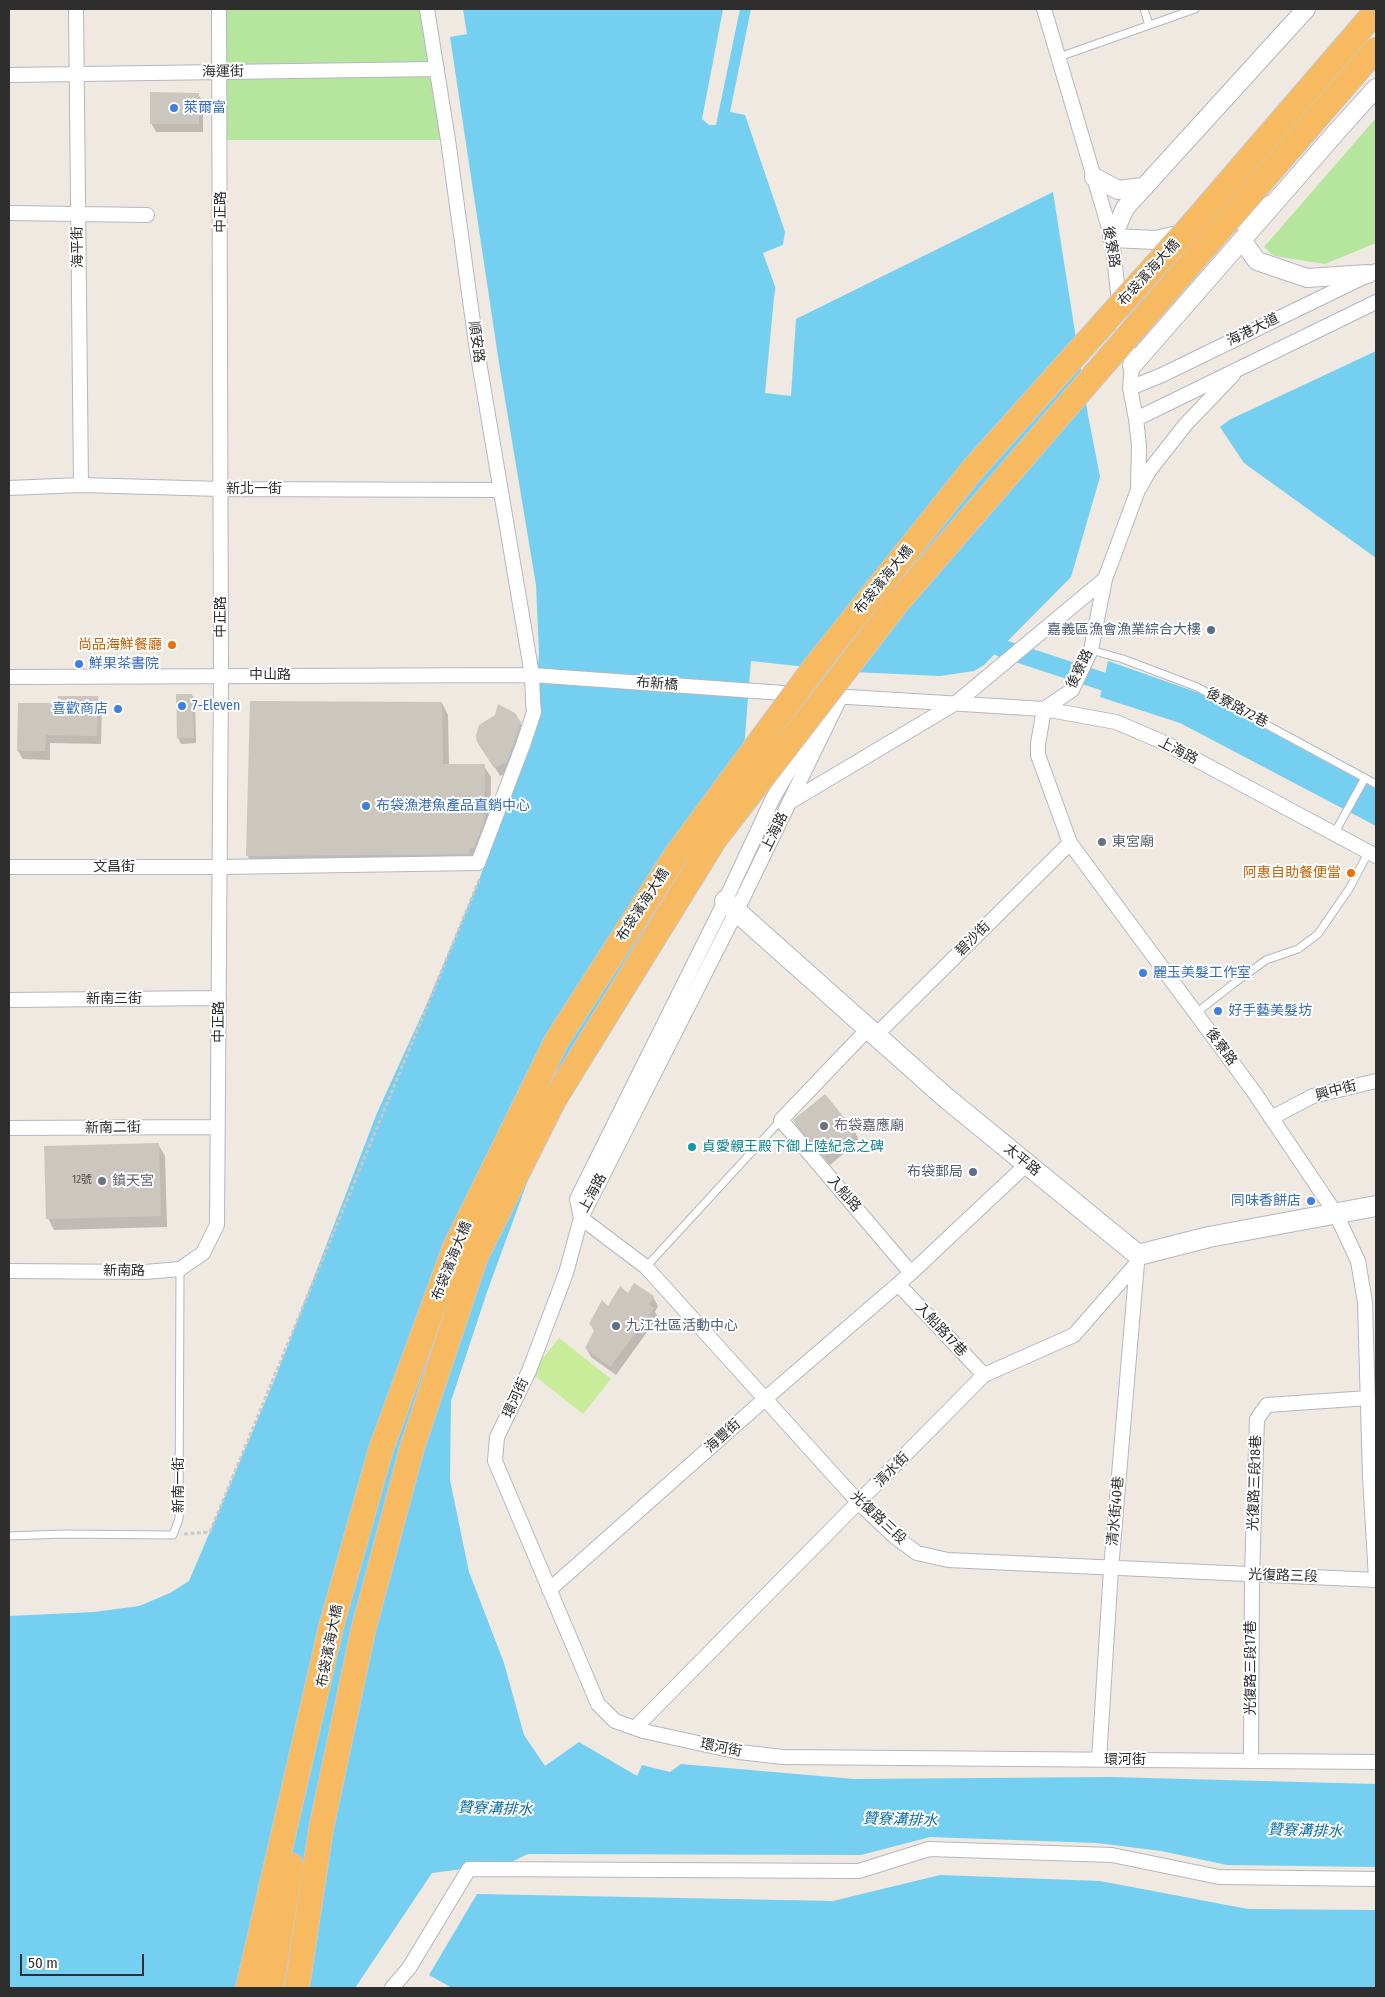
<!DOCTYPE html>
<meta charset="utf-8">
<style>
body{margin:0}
#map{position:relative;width:1385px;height:1997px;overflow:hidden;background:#efe9e1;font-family:"Fira Sans Condensed",sans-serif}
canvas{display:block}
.frame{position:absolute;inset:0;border:10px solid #2e2e2e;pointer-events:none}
.scale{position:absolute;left:20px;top:1954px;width:124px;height:22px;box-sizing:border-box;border:2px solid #2e2e2e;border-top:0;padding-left:6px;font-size:15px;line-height:18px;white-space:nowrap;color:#2e2e2e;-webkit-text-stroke:4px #fff;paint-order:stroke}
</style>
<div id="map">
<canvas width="1385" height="1997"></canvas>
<div class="frame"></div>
<div class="scale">50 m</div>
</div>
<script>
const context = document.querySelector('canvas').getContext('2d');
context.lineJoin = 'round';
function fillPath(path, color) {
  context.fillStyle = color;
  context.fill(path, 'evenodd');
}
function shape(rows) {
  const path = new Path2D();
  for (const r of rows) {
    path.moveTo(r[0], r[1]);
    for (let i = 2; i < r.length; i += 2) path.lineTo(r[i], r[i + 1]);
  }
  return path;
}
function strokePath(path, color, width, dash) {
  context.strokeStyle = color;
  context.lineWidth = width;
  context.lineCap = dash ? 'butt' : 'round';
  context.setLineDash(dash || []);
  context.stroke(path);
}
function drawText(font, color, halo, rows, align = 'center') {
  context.font = font + ' "Fira Sans Condensed","Noto Sans TC",sans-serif';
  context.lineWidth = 4;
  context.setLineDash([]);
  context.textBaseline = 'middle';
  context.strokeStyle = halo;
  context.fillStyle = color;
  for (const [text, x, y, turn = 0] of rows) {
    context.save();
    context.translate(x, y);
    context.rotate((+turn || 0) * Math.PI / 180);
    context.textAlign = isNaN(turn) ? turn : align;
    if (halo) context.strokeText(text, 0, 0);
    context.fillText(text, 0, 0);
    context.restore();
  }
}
fillPath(shape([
 [218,9,420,9,448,140,220,140],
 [1376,118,1376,243,1325,264,1274,256,1264,247]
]), '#b6e59e');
fillPath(shape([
 [559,1338,611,1379,583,1414,531,1373]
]), '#c9ec9a');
fillPath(shape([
 [463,9,751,9,730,112,745,115,785,232,774,297,765,393,791,396,796,319,1053,192,1088,415,1100,477,1071,577,984,665,974,671,940,676,853,672,751,661,742,774,536,1158,487,1292,451,1401,450,1480,469,1572,504,1663,524,1735,545,1766,579,1742,637,1776,642,1765,670,1772,681,1764,854,1779,1110,1777,1376,1784,1376,1867,1227,1865,1161,1851,1097,1843,930,1837,861,1855,528,1854,509,1863,432,1873,355,1988,9,1988,9,1616,94,1612,139,1606,170,1593,189,1581,276,1376,377,1113,429,999,481,875,534,712,539,653,536,585,499,363,450,37,467,34],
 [1376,351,1376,558,1244,463,1220,427,1231,419],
 [1108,661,1199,693,1376,789,1376,826,1180,723,1100,697],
 [940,1875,1100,1881,1248,1909,1376,1910,1376,1988,452,1988,429,1975,477,1894,833,1901]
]), '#75cff0');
fillPath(shape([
 [723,9,740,9,716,125,709,125,702,119],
 [785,244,777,292,763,253]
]), '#efe9e1');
fillPath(shape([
 [198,94,203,102,203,132,156,132,151,123],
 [192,695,195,700,196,743,181,744,178,738,177,696],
 [97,698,102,706,101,744,50,743,50,760,23,759,18,751,60,705],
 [442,703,448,715,449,765,484,766,491,777,490,834,476,860,254,867,247,855],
 [520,723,526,732,512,771,500,776,479,741],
 [794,1121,855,1132,859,1141,830,1165,799,1129],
 [158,1144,165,1156,167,1227,54,1230,48,1218],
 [628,1295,653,1297,658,1306,655,1312,658,1317,616,1375,591,1357,586,1348,595,1332,590,1324,608,1308]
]), '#0003');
strokePath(shape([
 [1001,648,1126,689]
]), '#75cff0', 18);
fillPath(shape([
 [150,92,199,93,199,124,150,124],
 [176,694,192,694,194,738,177,738],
 [58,696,98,696,97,736,46,735,45,751,17,751,18,703,58,703],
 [250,701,442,702,443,764,485,764,484,822,474,848,470,848,469,854,246,856],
 [498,704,515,713,521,722,507,762,494,768,477,742,476,736,479,725,495,715],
 [825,1094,856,1132,824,1157,793,1120],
 [159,1143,161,1216,46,1219,44,1146],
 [634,1283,654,1296,649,1305,654,1308,610,1367,585,1348,595,1329,589,1324,602,1300,608,1306,620,1286,628,1293]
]), '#cbc7bf');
const service = shape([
 [1144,9,1149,25],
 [1059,57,1195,9],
 [1091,650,1123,659,1197,687,1376,784],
 [1334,834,1365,778],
 [1196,1013,1233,984,1266,960,1298,949,1318,934,1349,889,1368,853],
 [646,1267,781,1120],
 [9,1536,63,1534,173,1535,179,1519,180,1269]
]);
const minor = shape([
 [76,9,81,485],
 [1044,9,1112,238,1121,321,1132,366,1130,388,1136,419,1139,445,1138,490,1105,579,1091,650,1072,690,1044,709,1038,744,1038,755,1070,843,1254,1092,1336,1214,1358,1261,1365,1302,1370,1476,1376,1579],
 [9,75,437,69],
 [9,213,147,215],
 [1130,388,1162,375,1376,271],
 [1136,419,1376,302],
 [1140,487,1149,471,1186,424,1233,375],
 [9,488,81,485,221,489,499,490],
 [9,677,532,675,783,693,1044,709,1116,722,1165,743,1376,856],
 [841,696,736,912,581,1218,566,1273,529,1371,497,1437,495,1461,598,1704,615,1721,643,1731,739,1752,783,1757,1376,1762],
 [790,802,956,703,1105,579],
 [9,867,220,867,478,863,523,745,534,712,533,701,532,675,476,344,448,140,427,9],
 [9,1000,219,998],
 [868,1029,781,1120,911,1273],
 [876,1035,1070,843],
 [1271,1118,1313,1096,1376,1081],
 [9,1128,218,1127],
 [581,1218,646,1267,859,1503,894,1536,917,1553,948,1560,1376,1580],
 [581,1218,577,1199,725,901,773,798,815,726],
 [9,1271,145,1272,180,1269,203,1253,217,1225,221,675,219,9],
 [898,1284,984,1375],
 [549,1590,766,1398,911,1273,1027,1164],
 [635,1728,984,1375,1074,1335,1137,1263],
 [1099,1760,1111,1569,1137,1263],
 [1251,1760,1252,1575,1257,1419,1267,1405,1368,1398],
 [392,1988,409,1968,469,1869,859,1871,929,1849,1112,1855,1219,1877,1376,1879]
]);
const tertiary = shape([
 [1094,177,1118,190,1143,187],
 [1224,224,1242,219,1274,203],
 [1186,233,1156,240,1112,238,1125,208,1306,9],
 [1242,240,1257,261,1307,278,1368,274],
 [1132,366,1339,129,1376,88]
]);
const secondary = shape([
 [725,901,945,1097,1138,1255,1209,1237,1376,1206]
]);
const trunk = shape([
 [248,1988,331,1627],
 [271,1988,291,1865],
 [297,1988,321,1829,363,1631]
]);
strokePath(service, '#b4b7c1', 9);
strokePath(minor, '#b4b7c1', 16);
strokePath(tertiary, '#b4b7c1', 20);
strokePath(secondary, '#b4b7c1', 22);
strokePath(trunk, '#c9c9c9', 26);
strokePath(shape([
 [184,1534,210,1532,480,878]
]), '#c9c9c9', 3, [4, 2.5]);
strokePath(service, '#fff', 7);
strokePath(minor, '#fff', 14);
strokePath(tertiary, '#fff', 18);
strokePath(secondary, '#fff', 20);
strokePath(trunk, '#f8ba60', 24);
const trunkBridge = shape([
 [331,1627,381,1449,455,1247,557,1040,676,855,817,664,973,469,1190,227,1376,11],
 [363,1631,412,1448,476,1256,554,1100,715,839,897,603,1376,49]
]);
strokePath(trunkBridge, '#c9c9c9', 26, []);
strokePath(trunkBridge, '#f8ba60', 24);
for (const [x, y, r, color] of [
 [174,108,5,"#3f7fe0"],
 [1211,630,5,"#5c6f8a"],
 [172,645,5,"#e8710a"],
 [79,664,5,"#3f7fe0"],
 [182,706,5,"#3f7fe0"],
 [118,709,5,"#3f7fe0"],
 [366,806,5,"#3f7fe0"],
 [1102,842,5,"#6b7280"],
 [1351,873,5,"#e8710a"],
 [1143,973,5,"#3f7fe0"],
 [1218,1011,5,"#3f7fe0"],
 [824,1126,5,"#6b7280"],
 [692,1147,5,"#0f9aa8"],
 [973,1172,5,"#5c6f8a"],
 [102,1181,5,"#6b7280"],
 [1311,1201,5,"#3f7fe0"],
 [616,1326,5,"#5c6f8a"]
]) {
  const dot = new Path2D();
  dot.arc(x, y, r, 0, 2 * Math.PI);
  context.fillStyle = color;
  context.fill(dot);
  strokePath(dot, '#fff', 2);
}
drawText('11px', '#555452', null, [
 ["12號",82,1180]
]);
drawText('14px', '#2e2e2e', '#fff', [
 ["海運街",223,72,-1],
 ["中正路",221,212,-90],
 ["海平街",78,247,-91],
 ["後寮路",1111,247,80],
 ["布袋濱海大橋",1149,273,-48],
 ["海港大道",1253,330,-26],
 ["順安路",476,342,82],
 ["新北一街",254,489],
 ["布袋濱海大橋",884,580,-51],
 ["中正路",221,617,-90],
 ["後寮路",1080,669,-64],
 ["中山路",270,675],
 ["布新橋",657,684,4],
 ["後寮路72巷",1237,708,28],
 ["上海路",1178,751,27],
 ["上海路",775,832,-64],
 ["文昌街",114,867],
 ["布袋濱海大橋",643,905,-57],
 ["碧沙街",973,939,-45],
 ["新南三街",114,999],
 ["中正路",219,1022,-90],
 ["後寮路",1221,1047,54],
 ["興中街",1336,1091,-15],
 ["新南二街",113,1128,-1],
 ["太平路",1022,1160,39],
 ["上海路",593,1193,-62],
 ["入船路",844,1194,49],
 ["布袋濱海大橋",452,1261,-68],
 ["新南路",124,1271],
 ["入船路17巷",941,1330,47],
 ["環河街",516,1398,-65],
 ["海豐街",723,1436,-42],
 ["清水街",892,1470,-46],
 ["光復路三段18巷",1255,1483,-88],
 ["新南一街",179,1485,-90],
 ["清水街40巷",1116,1511,-85],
 ["光復路三段",878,1518,43],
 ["光復路三段",1283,1576,2],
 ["布袋濱海大橋",330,1646,-79],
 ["光復路三段17巷",1251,1668,-90],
 ["環河街",721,1748,11],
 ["環河街",1125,1760]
]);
drawText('14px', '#366cbe', '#fff', [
 ["萊爾富",184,108],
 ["鮮果茶書院",89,664],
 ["7-Eleven",192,706],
 ["喜歡商店",108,709,"right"],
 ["布袋漁港魚產品直銷中心",376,806],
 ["麗玉美髮工作室",1153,973],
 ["好手藝美髮坊",1228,1011],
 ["同味香餅店",1301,1201,"right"]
], 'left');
drawText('14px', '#4e5e75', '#fff', [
 ["嘉義區漁會漁業綜合大樓",1201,630],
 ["布袋郵局",963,1172],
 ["九江社區活動中心",626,1326,"left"]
], 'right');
drawText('14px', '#c56008', '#fff', [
 ["尚品海鮮餐廳",162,645],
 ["阿惠自助餐便當",1341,873]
], 'right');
drawText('14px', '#5b616d', '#fff', [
 ["東宮廟",1112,842],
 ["布袋嘉應廟",834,1126],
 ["鎮天宮",112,1181]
], 'left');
drawText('14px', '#0d838f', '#fff', [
 ["貞愛親王殿下御上陸紀念之碑",702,1147]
], 'left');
drawText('italic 15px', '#0d6fa3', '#fff', [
 ["贊寮溝排水",495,1809,2],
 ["贊寮溝排水",900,1820,2],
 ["贊寮溝排水",1305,1831,2]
]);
</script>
